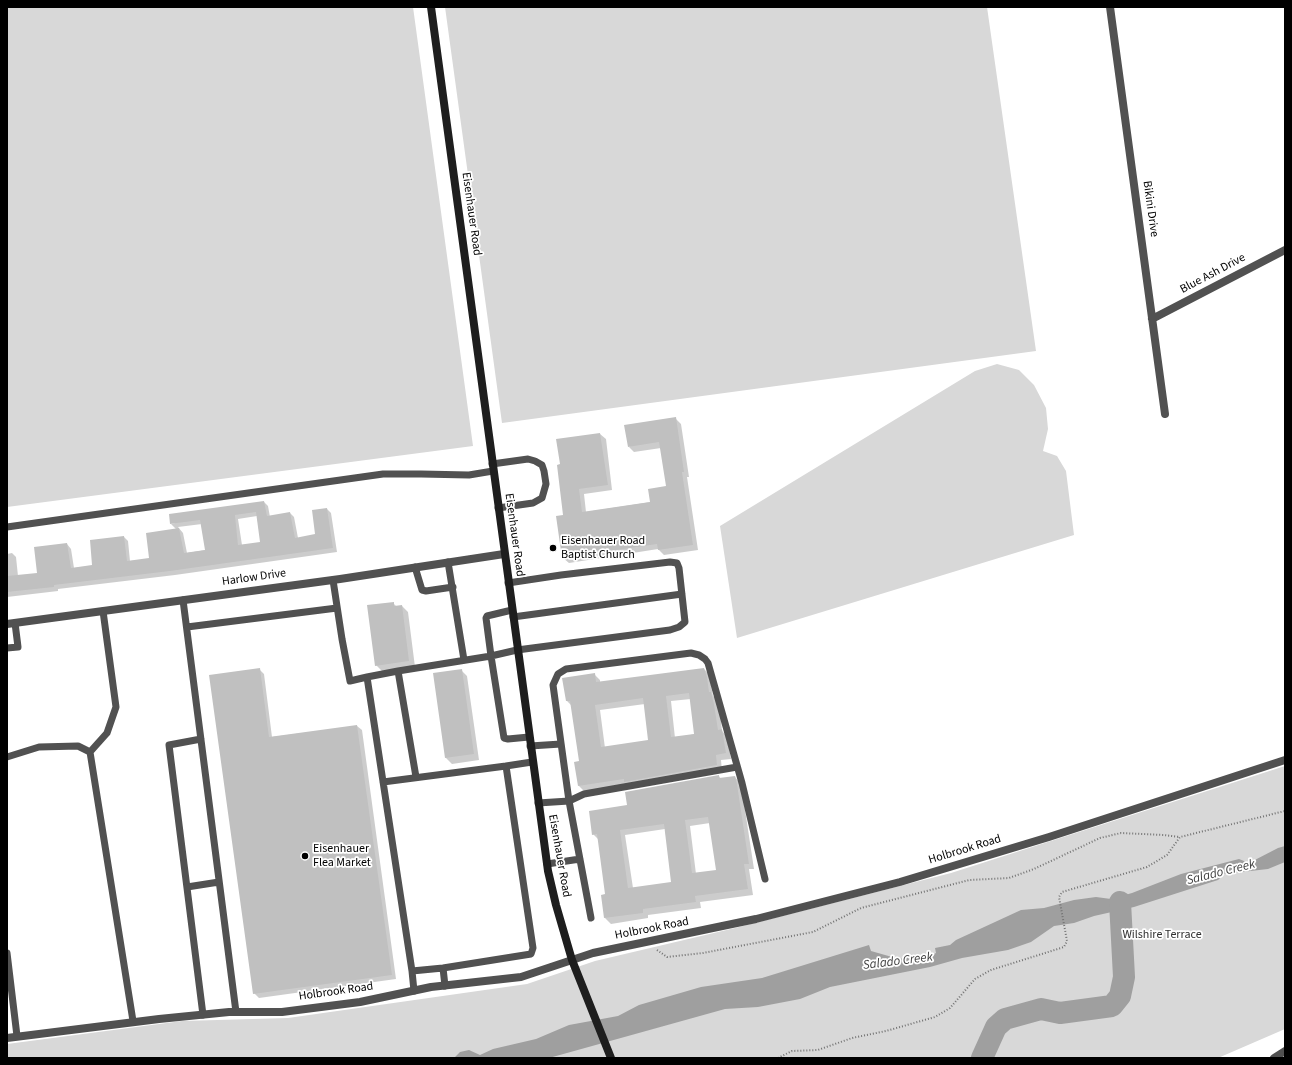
<!DOCTYPE html>
<style>
body{margin:0}
#map{position:relative;width:1292px;height:1065px;overflow:hidden;background:#fff;font-family:"Source Sans 3",sans-serif}
canvas{display:block}
.frame{position:absolute;inset:0;border:8px solid #000;pointer-events:none}
</style>
<div id="map">
<canvas width="1292" height="1065"></canvas>
<div class="frame"></div>
</div>
<script>
const context = document.querySelector('canvas').getContext('2d');
context.lineJoin = 'round';
function fillPath(path, color) {
  context.fillStyle = color;
  context.fill(path, 'evenodd');
}
function shape(rows) {
  const path = new Path2D();
  for (const r of rows) {
    path.moveTo(r[0], r[1]);
    for (let i = 2; i < r.length; i += 2) path.lineTo(r[i], r[i + 1]);
  }
  return path;
}
function strokePath(path, color, width, dash) {
  context.strokeStyle = color;
  context.lineWidth = width;
  context.lineCap = dash ? 'butt' : 'round';
  context.setLineDash(dash || []);
  context.stroke(path);
}
function drawText(font, color, halo, rows, align = 'center') {
  context.font = font + ' "Source Sans 3",sans-serif';
  context.lineWidth = 3.5;
  context.setLineDash([]);
  context.textBaseline = 'middle';
  context.strokeStyle = halo;
  context.fillStyle = color;
  for (const [text, x, y, turn = 0] of rows) {
    context.save();
    context.translate(x, y);
    context.rotate((+turn || 0) * Math.PI / 180);
    context.textAlign = isNaN(turn) ? turn : align;
    if (halo) context.strokeText(text, 0, 0);
    context.fillText(text, 0, 0);
    context.restore();
  }
}
fillPath(shape([
 [7,7,413,7,473,446,7,507],
 [445,7,987,7,1036,351,502,423],
 [997,364,1019,370,1034,385,1046,408,1048,429,1043,451,1057,456,1066,471,1074,535,737,638,720,526,975,371],
 [1285,766,1285,1029,1218,1058,7,1058,7,1044,182,1021,288,1018,527,984,595,961,735,928,951,873]
]), '#d8d8d8');
fillPath(shape([
 [1285,846,1285,862,1268,869,1224,874,1218,880,1134,907,1094,916,1074,923,1054,926,1031,942,1008,950,962,958,930,967,830,987,800,999,758,1007,725,1009,549,1058,454,1058,460,1052,469,1050,480,1055,493,1049,536,1039,569,1025,618,1016,639,1005,701,987,762,978,869,945,871,951,899,959,905,958,912,956,930,956,936,953,935,948,950,945,956,940,1021,910,1044,908,1074,900,1096,897,1111,899,1132,893,1181,874,1239,859,1249,863,1278,848]
]), '#9f9f9f');
fillPath(shape([
 [675,418,681,424,689,477,687,477,698,550,664,555,658,549,569,563,563,558,564,516,600,434,606,439,612,490,584,494,586,512,651,502,667,487,661,448,634,452,629,447],
 [264,502,268,506,270,517,290,513,294,517,298,538,316,535,327,509,331,513,337,552,175,575,58,589,58,591,7,597,7,554,12,553,16,557,18,576,38,574,67,544,71,549,74,568,94,566,124,537,128,541,130,561,150,559,176,529,171,524],
 [257,516,261,543,242,545,238,519],
 [202,524,206,550,187,553,183,533,178,527],
 [393,603,397,607,402,606,408,612,415,667,382,671,376,665],
 [259,669,264,674,272,737,357,726,362,730,396,979,259,998,254,993],
 [704,669,709,674,713,696,716,698,720,710,722,731,727,736,731,759,721,760,722,771,584,791,579,786,580,762,572,706,567,701,594,674,600,680,600,683],
 [691,699,695,734,675,738,671,701],
 [645,704,649,741,605,748,600,710],
 [461,670,467,676,479,760,452,764,446,758,434,674],
 [719,776,721,779,735,777,740,783,742,790,754,869,749,869,753,895,700,902,701,908,648,915,648,918,611,924,605,918,602,896,606,895,599,840,593,834,628,806],
 [710,823,717,871,696,874,690,826],
 [665,829,673,883,633,888,625,835]
]), '#0003');
strokePath(shape([
 [982,1058,996,1027,1005,1019,1041,1009,1060,1013,1112,1006,1120,996,1124,977,1120,902]
]), '#9f9f9f', 22);
fillPath(shape([
 [676,417,684,472,682,472,693,545,658,550,657,544,562,558,556,516,563,515,557,465,560,464,556,439,600,433,608,485,579,489,582,512,650,502,648,489,666,486,659,442,628,447,624,425],
 [264,501,267,516,290,512,295,538,315,534,312,510,327,508,333,548,170,571,54,585,54,587,7,592,7,576,37,573,34,547,67,543,71,568,92,565,90,540,124,536,127,561,149,558,146,533,179,528,184,553,205,550,200,520,170,524,169,514],
 [256,512,260,542,238,545,235,515],
 [394,602,394,606,402,605,409,661,375,666,367,605],
 [260,668,269,737,357,725,392,975,253,994,209,675],
 [704,668,707,677,709,692,711,692,714,704,718,730,722,729,726,753,716,755,717,765,624,782,624,779,578,786,574,762,579,761,570,701,566,701,562,678,595,673,596,682],
 [689,693,694,734,671,737,666,696],
 [643,698,648,740,601,747,595,705],
 [462,669,474,754,445,758,433,673],
 [719,775,719,778,735,776,737,784,749,864,744,864,748,889,695,896,696,902,643,909,643,913,604,918,601,895,605,894,597,834,592,835,589,811,627,805,625,792],
 [708,817,716,870,692,873,685,820],
 [664,824,671,882,628,888,620,830]
]), '#c0c0c0');
strokePath(shape([
 [657,950,667,957,703,953,813,932,861,908,969,880,1009,878,1034,869,1100,838,1121,833,1164,835,1180,837],
 [778,1058,792,1051,818,1050,852,1038,886,1031,935,1017,950,1008,975,979,991,970,1064,947,1067,941,1059,897,1062,892,1147,867,1167,855,1180,837,1285,811]
]), '#737373', 2, [1, 2]);
strokePath(shape([
 [492,464,528,459,535,461,542,465,544,471,546,484,542,498,533,503,498,508],
 [7,527,383,474,421,474,469,475,493,471],
 [448,562,464,660],
 [415,567,422,590,426,591,453,587],
 [333,580,342,639,350,681,367,677],
 [183,600,236,1012],
 [512,610,487,616,486,618,491,656,504,738,508,739,529,737],
 [513,617,682,594],
 [187,627,337,608],
 [7,648,18,647,15,623],
 [398,671,367,677,412,971,443,968,531,954,533,948,506,766,532,762],
 [201,739,169,745,203,1015],
 [530,746,561,744],
 [90,752,107,733,116,707,103,611],
 [7,757,39,747,78,746,90,752,133,1021],
 [416,777,398,671,491,656,517,650,670,630,679,627,685,622,679,568,677,563,670,562,561,575,508,583],
 [383,782,506,766],
 [538,803,569,801,584,794,737,767],
 [547,864,580,859],
 [187,887,219,882],
 [591,918,569,801,553,685,558,674,566,669,691,653,699,655,705,659,708,663,742,783,765,879],
 [7,953,17,1036],
 [443,968,445,986],
 [412,971,414,991]
]), '#515151', 7);
strokePath(shape([
 [1110,7,1165,414],
 [1152,319,1285,250],
 [7,624,340,579,504,554],
 [7,1038,159,1019,229,1012,282,1012,360,1002,431,987,521,977,572,960],
 [1274,1058,1285,1051]
]), '#515151', 8);
strokePath(shape([
 [572,960,593,953,756,919,900,882,1049,837,1285,760]
]), '#515151', 8);
strokePath(shape([
 [431,7,548,871,556,905,572,960,611,1058]
]), '#1e1e1e', 8);
for (const [x, y, r, color] of [
 [553,548,4,"#000"],
 [305,856,4,"#000"]
]) {
  const dot = new Path2D();
  dot.arc(x, y, r, 0, 2 * Math.PI);
  context.fillStyle = color;
  context.fill(dot);
  strokePath(dot, '#fff', 1.5);
}
drawText('12px', '#000', '#fff', [
 ["Bikini Drive",1150,209,82],
 ["Eisenhauer Road",471,214,82],
 ["Blue Ash Drive",1213,274,-28],
 ["Eisenhauer Road",514,535,82],
 ["Harlow Drive",254,578,-8],
 ["Holbrook Road",965,850,-17],
 ["Eisenhauer Road",559,856,80],
 ["Holbrook Road",652,929,-11],
 ["Holbrook Road",336,992,-8]
]);
drawText('12px', '#000', '#fff', [
 ["Eisenhauer Road",561,541],
 ["Baptist Church",561,555],
 ["Eisenhauer",313,849],
 ["Flea Market",313,863]
], 'left');
drawText('12px', '#2f2f2f', '#fff', [
 ["Wilshire Terrace",1162,935]
]);
drawText('italic 13px', '#404040', '#fff', [
 ["Salado Creek",1221,873,-14],
 ["Salado Creek",898,962,-7]
]);
</script>
